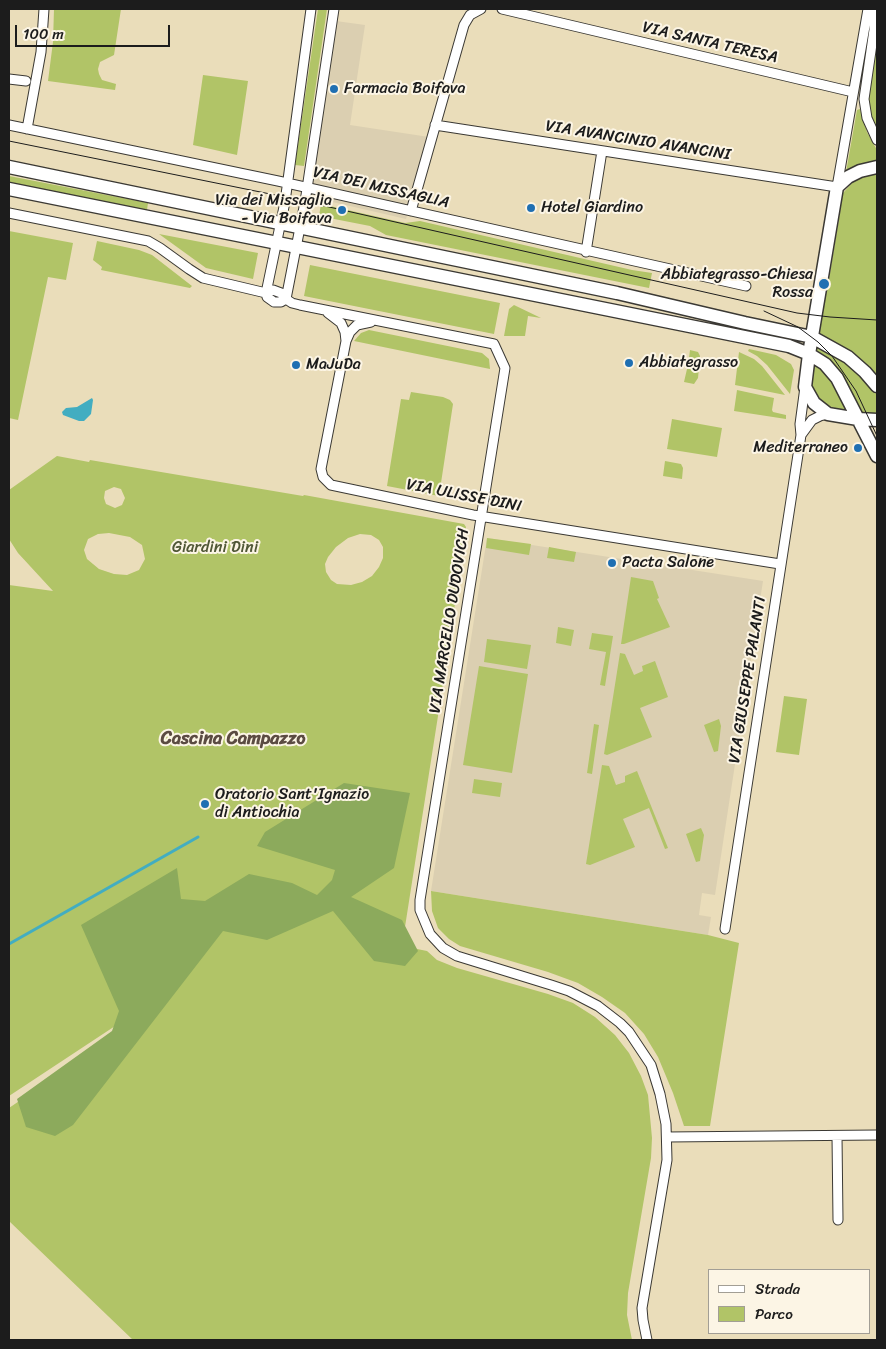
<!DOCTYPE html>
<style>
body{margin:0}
#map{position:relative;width:886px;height:1349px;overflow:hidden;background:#eaddba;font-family:Sriracha,sans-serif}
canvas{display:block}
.frame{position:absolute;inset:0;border:10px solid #1c1c1c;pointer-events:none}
.legend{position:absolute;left:708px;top:1269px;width:162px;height:65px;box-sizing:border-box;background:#fcf5e5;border:1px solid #a29e95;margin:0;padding:6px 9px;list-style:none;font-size:15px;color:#1c1c1c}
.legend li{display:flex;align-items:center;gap:10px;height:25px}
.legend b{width:25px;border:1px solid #a29e95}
.scale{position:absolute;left:15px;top:25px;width:155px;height:22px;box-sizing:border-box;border:2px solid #1c1c1c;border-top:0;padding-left:6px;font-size:15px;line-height:18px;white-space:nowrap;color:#1c1c1c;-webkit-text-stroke:4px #fcf5e5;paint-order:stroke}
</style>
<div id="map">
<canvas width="886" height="1349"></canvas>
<div class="frame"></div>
<ul class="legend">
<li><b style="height:6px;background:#fff"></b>Strada</li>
<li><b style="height:14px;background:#b1c467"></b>Parco</li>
</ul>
<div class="scale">100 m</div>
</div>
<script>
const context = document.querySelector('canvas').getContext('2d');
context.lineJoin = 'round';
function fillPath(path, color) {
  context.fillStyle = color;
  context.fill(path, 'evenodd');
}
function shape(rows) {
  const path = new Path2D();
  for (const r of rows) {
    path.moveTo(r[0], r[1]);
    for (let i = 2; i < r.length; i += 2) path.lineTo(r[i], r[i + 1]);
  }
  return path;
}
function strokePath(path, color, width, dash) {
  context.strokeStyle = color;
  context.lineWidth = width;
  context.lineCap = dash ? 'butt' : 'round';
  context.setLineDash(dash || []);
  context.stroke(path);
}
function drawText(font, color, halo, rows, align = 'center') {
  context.font = font + ' Sriracha,sans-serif';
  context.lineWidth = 4;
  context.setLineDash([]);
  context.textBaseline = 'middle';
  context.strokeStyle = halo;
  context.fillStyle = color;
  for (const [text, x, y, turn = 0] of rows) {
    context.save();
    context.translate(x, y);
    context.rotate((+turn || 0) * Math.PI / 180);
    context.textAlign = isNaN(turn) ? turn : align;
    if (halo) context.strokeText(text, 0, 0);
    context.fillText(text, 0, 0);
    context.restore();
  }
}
fillPath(shape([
 [336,21,365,25,350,125,429,137,406,219,311,197],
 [487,538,763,581,715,895,702,893,699,915,711,917,708,935,431,891]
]), '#dbcfb1');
fillPath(shape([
 [54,9,121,9,114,55,100,62,98,69,99,74,102,80,116,84,115,90,48,81,53,42],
 [318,9,327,9,304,166,295,165],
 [876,46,877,46,877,130,871,117,868,101],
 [203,75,248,81,237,155,193,145],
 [860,109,867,132,877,150,877,161,846,172,857,110],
 [877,172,877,376,848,350,817,332,826,279,829,279,840,213,837,212,839,202,843,193,853,182,868,174],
 [9,176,148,203,147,210,9,183],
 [321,204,405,223,420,221,632,270,652,273,649,288,386,235,370,226,319,216],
 [9,231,73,243,66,280,48,277,18,420,9,418],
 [159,234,258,253,253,279,206,268],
 [97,241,139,250,152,255,192,286,190,288,101,270,102,267,93,260],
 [310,265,500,303,494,334,304,296],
 [514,305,541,318,528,316,525,336,504,336,509,309],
 [369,330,482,353,489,359,490,369,354,341,361,333],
 [816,346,845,361,871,386,877,395,877,415,862,413,816,351],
 [749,349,776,355,791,364,794,370,790,394,767,365,757,356,748,351],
 [690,350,698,352,700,356,698,378,694,384,684,382,687,369,695,369,697,359,689,358],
 [739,352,754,359,762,366,785,395,735,385],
 [813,363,820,365,835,384,847,411,827,406,823,404,813,391,810,382],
 [737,390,774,398,772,410,773,412,786,415,786,419,734,411],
 [411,392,443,397,450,400,453,404,439,496,387,486,401,399,409,400],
 [672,419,722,428,717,457,667,449],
 [57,456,89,462,90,460,303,496,304,495,464,524,466,527,448,652,402,946,427,951,437,960,457,968,548,994,573,1003,595,1017,615,1035,629,1053,641,1076,648,1095,652,1138,651,1158,628,1293,627,1315,632,1340,133,1340,9,1221,9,1108,94,1050,153,1001,9,1096,9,585,53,591,18,553,9,539,9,490],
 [114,487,121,489,125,498,122,505,115,508,106,504,104,498,105,491],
 [109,533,130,537,142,545,145,559,139,570,127,575,114,574,99,569,87,559,84,550,88,539,98,534],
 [360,534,371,535,379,540,383,547,383,558,379,567,372,576,362,582,351,585,337,584,331,580,326,572,325,564,328,557,336,547,348,538],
 [665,461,681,464,683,468,682,479,663,476],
 [487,538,531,544,529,555,486,548],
 [549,547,576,552,574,562,547,558],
 [631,577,653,581,659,598,657,599,670,627,624,644,621,644],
 [558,627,574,630,571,646,556,643],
 [592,633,613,636,605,686,600,685,606,652,589,649],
 [487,639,531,645,527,669,484,662],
 [620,653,625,654,634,675,643,671,642,666,655,661,668,697,640,708,652,737,607,755,604,754],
 [479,666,528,674,512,773,463,765],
 [784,696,807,699,799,755,776,752],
 [719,719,721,726,718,751,714,752,704,725],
 [594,724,599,725,592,774,587,773],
 [602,765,609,766,616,785,625,782,625,776,637,771,668,848,665,849,649,808,623,819,635,847,590,865,586,864],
 [474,779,502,783,500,797,472,793],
 [701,828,704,835,700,861,696,862,686,834],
 [431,891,708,935,739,943,710,1126,684,1126,673,1093,658,1057,644,1034,625,1013,602,997,578,983,548,972,460,946,449,939,438,928,432,911]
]), '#b1c467');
fillPath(shape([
 [344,783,410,793,394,868,351,897,402,920,418,951,405,966,374,961,333,911,267,940,223,931,73,1125,55,1136,26,1127,17,1099,112,1031,119,1011,81,925,177,868,181,899,205,901,249,874,292,883,317,895,332,880,335,870,257,846,265,832]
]), '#8caa5c');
fillPath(shape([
 [92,398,93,400,91,414,84,421,79,421,63,415,62,412,66,408,77,407]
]), '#42adc1');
strokePath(shape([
 [9,944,198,837]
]), '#42adc1', 3);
const street = shape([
 [502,9,853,92],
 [875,9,874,30,864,99,867,118,877,140],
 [9,79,26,81],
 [9,125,278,181,746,286],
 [435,125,837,187,868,9],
 [27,129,41,52,44,9],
 [411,211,464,25,470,15,481,9],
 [9,213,148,241,160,248,189,269,203,278,266,293,273,290,281,293,286,299,292,303,300,305,494,344,505,368,420,900,420,910,430,934,443,948,457,956,551,985,569,991,598,1006,620,1023,629,1032,651,1065,660,1094,666,1124,667,1160,642,1308,643,1320,647,1340],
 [586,252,602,151],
 [286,299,281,302,274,302,267,297,266,293,285,202,311,9],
 [286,299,305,202,334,9],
 [328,313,341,323,345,332,346,341,321,469,323,477,331,485,473,515,780,564],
 [346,341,350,332,357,325,371,322],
 [801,435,812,420,820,416,828,414],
 [725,929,801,435,800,424,805,387],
 [837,1136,838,1220],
 [667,1137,877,1135]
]);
const secondary = shape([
 [9,167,617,293,745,323,812,337,848,357,865,372,877,386],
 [877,167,860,171,848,177,837,187,809,354,805,387,814,403,828,414,858,419,877,420],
 [9,189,789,346,809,354,825,364,837,378,877,456]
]);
strokePath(street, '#3b3934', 11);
strokePath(secondary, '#3b3934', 15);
strokePath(street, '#fff', 9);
strokePath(secondary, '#fff', 12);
strokePath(shape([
 [9,141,285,197,797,313,830,317,877,320],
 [764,311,798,327,818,342,832,356,856,391,877,436]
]), '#1c1c1c', 1);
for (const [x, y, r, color] of [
 [334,89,5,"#1f6fb2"],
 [531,208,5,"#1f6fb2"],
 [342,210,5,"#1f6fb2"],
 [824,284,6,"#1f6fb2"],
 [629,363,5,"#1f6fb2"],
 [296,365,5,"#1f6fb2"],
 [858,448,5,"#1f6fb2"],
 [612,563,5,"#1f6fb2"],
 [205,804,5,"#1f6fb2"]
]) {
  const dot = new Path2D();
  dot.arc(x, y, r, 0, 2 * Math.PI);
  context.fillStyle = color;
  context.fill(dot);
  strokePath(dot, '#fcf5e5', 2);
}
drawText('16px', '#1c1c1c', '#fcf5e5', [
 ["VIA SANTA TERESA",710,43,13],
 ["VIA AVANCINIO AVANCINI",638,141,9],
 ["VIA DEI MISSAGLIA",381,188,13],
 ["VIA ULISSE DINI",464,496,11],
 ["VIA MARCELLO DUDOVICH",450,621,-81],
 ["VIA GIUSEPPE PALANTI",748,680,-81]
]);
drawText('16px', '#1c1c1c', '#fcf5e5', [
 ["Farmacia Boifava",344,89],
 ["Via dei Missaglia",332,201,"right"],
 ["- Via Boifava",332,219,"right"],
 ["Hotel Giardino",541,208],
 ["Abbiategrasso-Chiesa",813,275,"right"],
 ["Rossa",813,293,"right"],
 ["Abbiategrasso",639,363],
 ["MaJuDa",306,365],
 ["Mediterraneo",848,448,"right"],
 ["Pacta Salone",622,563],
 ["Oratorio Sant'Ignazio",215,795],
 ["di Antiochia",215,813]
], 'left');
drawText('16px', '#505736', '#fcf5e5', [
 ["Giardini Dini",215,548]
]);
drawText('bold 18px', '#5b4b42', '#fcf5e5', [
 ["Cascina Campazzo",233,739]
]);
</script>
